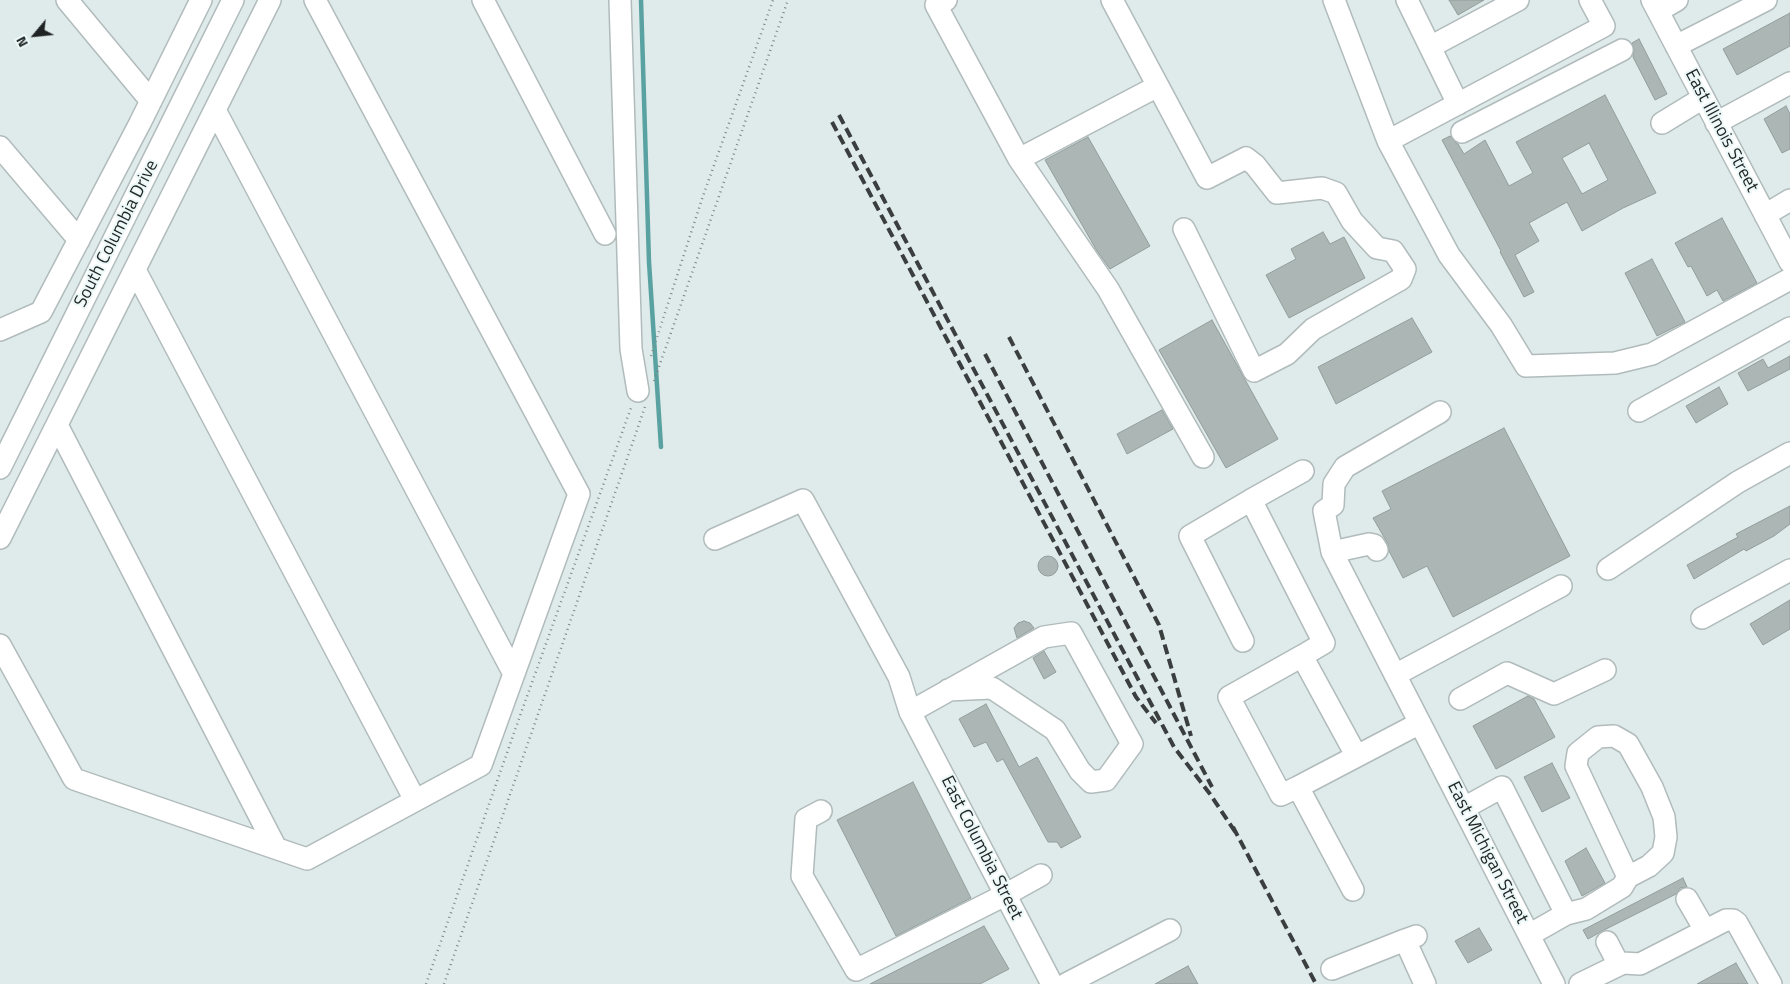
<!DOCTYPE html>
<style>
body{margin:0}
#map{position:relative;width:1790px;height:984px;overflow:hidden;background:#dfeaea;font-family:"Titillium Web",sans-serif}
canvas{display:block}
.north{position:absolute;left:10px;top:10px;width:50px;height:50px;-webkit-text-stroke:4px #ecf7f7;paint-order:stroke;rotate:242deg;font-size:14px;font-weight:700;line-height:20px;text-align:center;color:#1f2323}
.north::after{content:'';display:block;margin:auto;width:18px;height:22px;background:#1f2323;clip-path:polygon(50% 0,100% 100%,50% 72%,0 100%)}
</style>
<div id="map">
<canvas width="1790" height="984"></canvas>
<div class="north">N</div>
</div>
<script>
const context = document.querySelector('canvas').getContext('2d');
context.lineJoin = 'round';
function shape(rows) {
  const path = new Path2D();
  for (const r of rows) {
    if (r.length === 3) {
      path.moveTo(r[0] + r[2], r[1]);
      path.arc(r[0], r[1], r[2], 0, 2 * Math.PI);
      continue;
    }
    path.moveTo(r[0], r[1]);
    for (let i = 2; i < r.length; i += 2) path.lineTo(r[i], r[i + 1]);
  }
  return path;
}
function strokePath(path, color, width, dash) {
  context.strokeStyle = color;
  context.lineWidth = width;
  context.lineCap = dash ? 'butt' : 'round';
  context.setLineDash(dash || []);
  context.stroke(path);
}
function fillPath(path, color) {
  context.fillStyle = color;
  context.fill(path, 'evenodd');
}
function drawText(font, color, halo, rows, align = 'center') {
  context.font = font + ' "Titillium Web",sans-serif';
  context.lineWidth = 4;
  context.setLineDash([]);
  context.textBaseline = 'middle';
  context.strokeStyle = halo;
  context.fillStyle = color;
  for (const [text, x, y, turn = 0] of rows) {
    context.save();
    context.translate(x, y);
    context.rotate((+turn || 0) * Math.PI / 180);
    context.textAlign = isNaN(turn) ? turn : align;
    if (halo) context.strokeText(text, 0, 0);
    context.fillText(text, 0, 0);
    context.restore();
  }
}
strokePath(shape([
 [641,0,649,262,661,447]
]), '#59a2a1', 4.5);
const building = shape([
 [1449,0,1484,0,1458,15,1449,0],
 [1790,13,1790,46,1737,75,1723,49,1790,13],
 [1639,39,1667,94,1655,100,1633,57,1634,50,1632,43,1639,39],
 [1605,95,1656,193,1623,208,1582,231,1567,202,1529,223,1539,241,1515,255,1534,292,1524,297,1500,252,1501,251,1442,140,1450,136,1455,142,1458,144,1464,154,1485,140,1509,186,1533,173,1516,142,1605,95],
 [1589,143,1608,180,1582,194,1562,158,1589,143],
 [1786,106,1790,114,1790,149,1782,153,1764,119,1786,106],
 [1088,137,1150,246,1110,269,1097,251,1045,160,1088,137],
 [1722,218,1757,283,1723,301,1717,290,1707,296,1691,266,1688,267,1675,243,1722,218],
 [1323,232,1330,244,1344,237,1365,278,1289,318,1266,275,1296,259,1291,249,1323,232],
 [1652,259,1685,322,1657,336,1625,273,1652,259],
 [1412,318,1432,352,1336,404,1318,367,1412,318],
 [1212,320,1278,439,1226,468,1159,350,1212,320],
 [1790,356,1790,369,1748,391,1738,373,1763,359,1768,368,1790,356],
 [1719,387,1728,404,1696,423,1686,406,1719,387],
 [1162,410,1173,429,1127,454,1117,434,1162,410],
 [1504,428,1570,556,1453,617,1427,566,1403,578,1389,551,1388,544,1373,518,1391,509,1382,491,1504,428],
 [1790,506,1790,524,1774,536,1746,551,1744,549,1694,579,1687,565,1738,537,1736,534,1790,506],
 [1048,566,10],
 [1790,600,1790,629,1763,645,1750,624,1790,600],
 [1024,621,1030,623,1034,628,1017,638,1014,628,1018,623,1024,621],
 [1044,651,1056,672,1044,679,1033,658,1044,651],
 [1528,696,1534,699,1555,737,1496,769,1473,726,1528,696],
 [986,704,1019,767,1037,757,1081,837,1061,848,1057,842,1048,842,1003,759,997,762,986,742,974,747,959,719,986,704],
 [1552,763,1570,798,1542,812,1524,777,1552,763],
 [913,782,971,898,896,936,837,820,913,782],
 [1586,848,1605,883,1582,896,1565,861,1586,848],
 [1683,878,1687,887,1680,888,1676,894,1602,931,1588,939,1583,930,1683,878],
 [984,926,1009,969,980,984,870,984,984,926],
 [1479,928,1492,950,1468,963,1455,941,1479,928],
 [1736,963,1748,984,1697,984,1736,963],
 [1188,966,1198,984,1155,984,1188,966]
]);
fillPath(building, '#abb6b5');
strokePath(building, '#929d9c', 1);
const minor = shape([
 [67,0,151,101],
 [483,0,605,234],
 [620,0,631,349,638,391],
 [946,0,936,5,1019,159],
 [1112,0,1158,86],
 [1334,0,1388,141],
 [1407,0,1458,104],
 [1590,0,1604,26,1388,141,1449,255,1501,325,1526,366,1615,363,1652,354,1790,279],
 [1652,0,1790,262],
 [1658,11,1677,0],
 [1676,46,1766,0],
 [1430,47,1518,0],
 [215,110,514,674],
 [1662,123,1703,98],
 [1716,123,1790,83],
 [1462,132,1622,50],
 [0,147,79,240],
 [1765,215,1790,200],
 [1184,229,1254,371,1287,354,1313,329,1401,279,1405,269,1393,251,1377,248,1352,221,1336,193,1322,188,1277,193,1255,165,1246,158,1207,178,1158,86,1019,159,1108,289,1203,457],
 [135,270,415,800],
 [0,330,41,312,140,123,201,0],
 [1639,411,1790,328],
 [1440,412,1345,467,1334,484,1333,505,1324,511,1332,552,1554,984],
 [57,425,276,848],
 [0,468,233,0],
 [1251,500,1303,471],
 [0,538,270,0],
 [715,539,803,500,899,677,910,712,1052,984],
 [1332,552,1369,544,1374,545,1377,550],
 [1608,569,1738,482,1790,453],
 [1702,618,1790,570],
 [1243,641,1190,536,1251,500,1324,643,1302,656,1356,755],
 [0,645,74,779,307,859,481,765,579,494,315,0],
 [1395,675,1561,586],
 [1460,699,1507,673,1554,694,1605,670],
 [910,712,1044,637,1071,633,1132,744,1106,780,1091,782,1080,771,1055,730,992,688,948,690],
 [1298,787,1281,795,1229,697,1302,656],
 [1464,808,1502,787,1566,914,1529,935],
 [821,811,806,819,802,876,856,970,1005,895,1041,875],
 [1353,890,1298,787,1420,723],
 [1687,899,1705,930],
 [1566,914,1586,909,1622,887,1628,877,1649,866,1663,853,1666,837,1664,817,1652,787,1628,744,1614,736,1598,737,1578,753,1576,766,1628,877],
 [1416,936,1405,940,1425,984],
 [1607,942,1619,965],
 [1332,969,1405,940],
 [1066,984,1170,930],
 [1580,984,1623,963,1640,964,1726,920,1733,920,1737,923,1771,984]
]);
strokePath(minor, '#b1bbbb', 24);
strokePath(shape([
 [651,356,702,199,773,0],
 [654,381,788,0],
 [426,984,521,713,632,405],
 [444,984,645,407]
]), '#7f8787', 2.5, [1, 4]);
strokePath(minor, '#fff', 21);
strokePath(shape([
 [839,115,1174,747,1210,794,1236,833],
 [832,122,1136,697,1156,723],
 [1009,337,1159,625,1191,736],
 [985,354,1212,787],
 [1233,827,1316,984]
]), '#3a3e3e', 4, [10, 5]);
drawText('18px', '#1f2323', '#ecf7f7', [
 ["East Illinois Street",1721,131,62],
 ["South Columbia Drive",117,234,-63],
 ["East Columbia Street",981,848,63],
 ["East Michigan Street",1487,853,63]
]);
</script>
